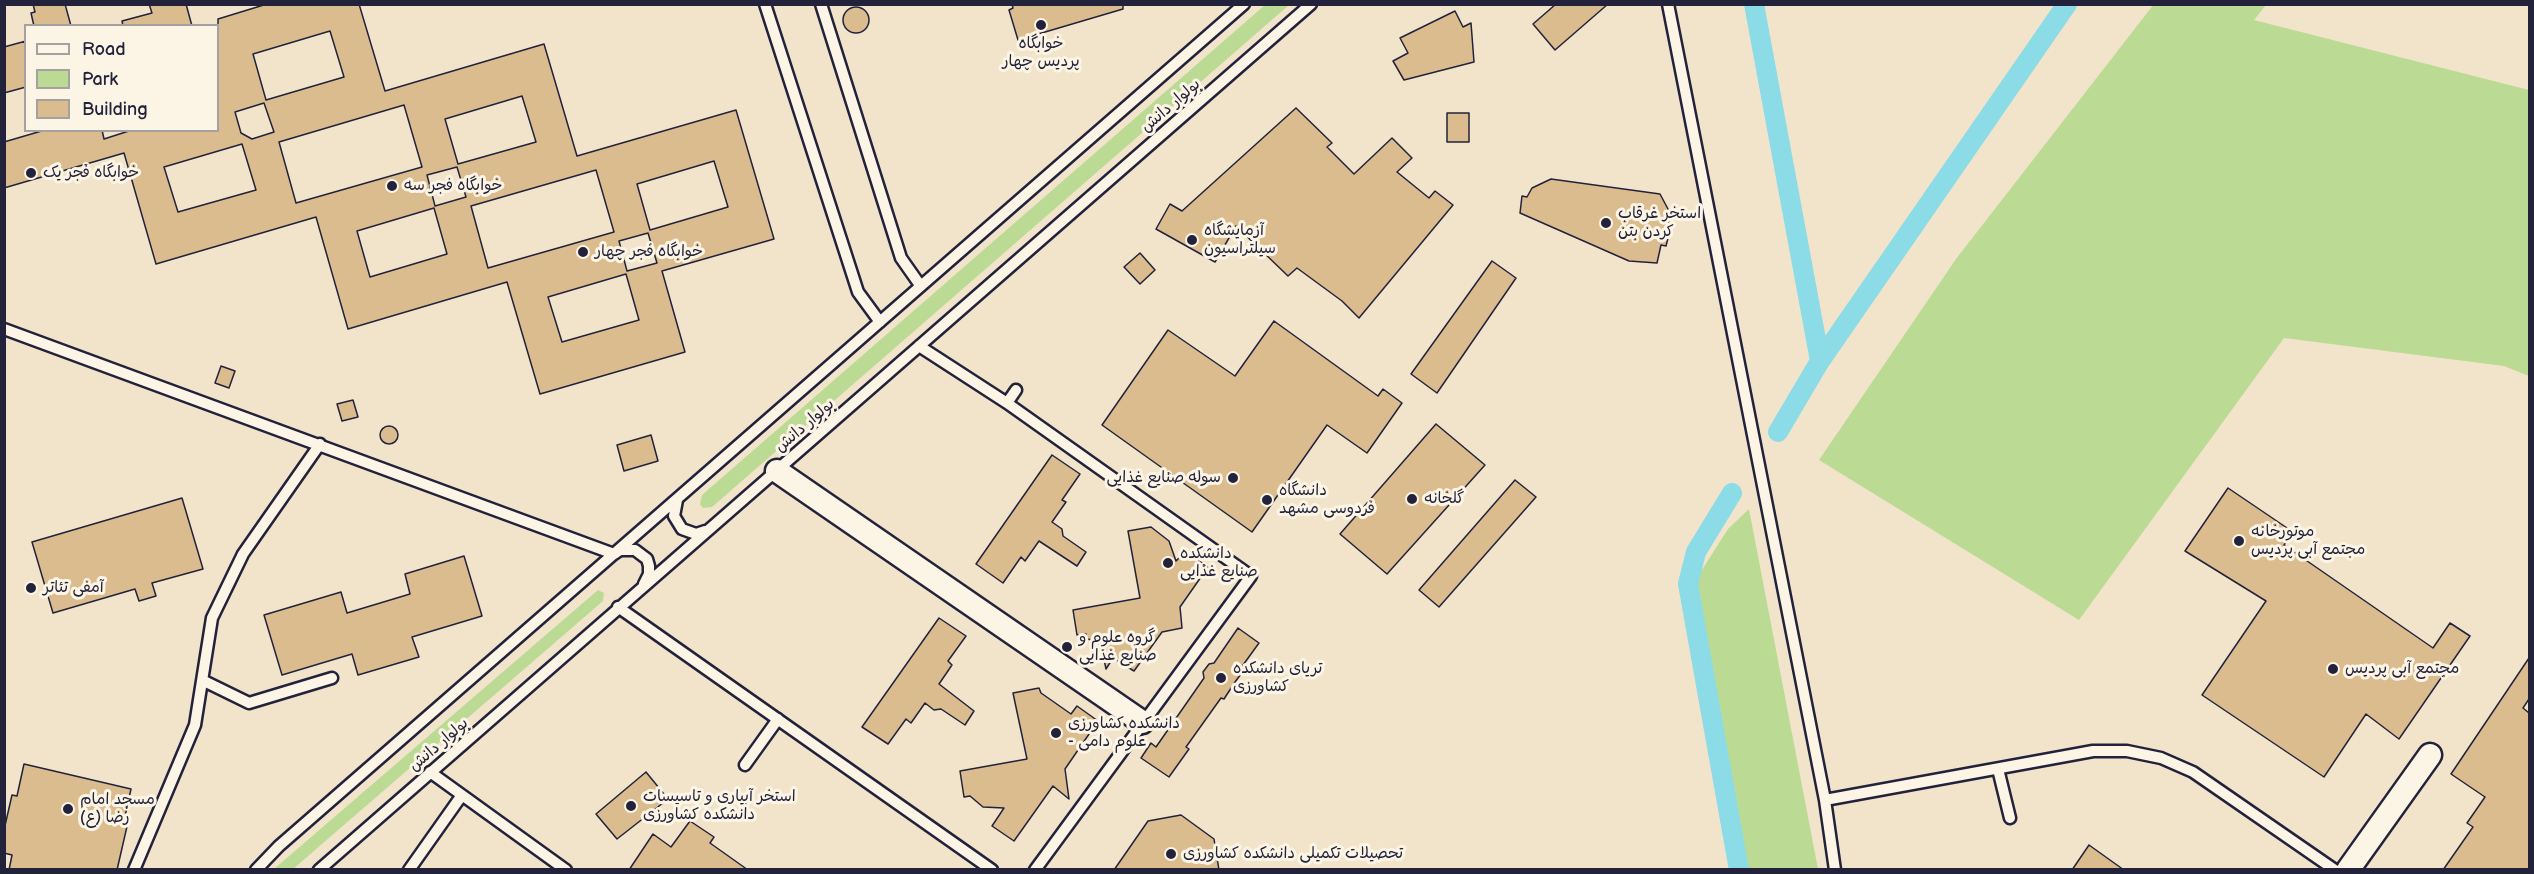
<!DOCTYPE html>
<meta charset="utf-8">
<style>
body{margin:0}
#map{position:relative;width:2534px;height:874px;overflow:hidden;background:#fcf5e5;font-family:"Balsamiq Sans",sans-serif}
canvas{display:block}
.frame{position:absolute;inset:0;border:6px solid #22223b;pointer-events:none}
.legend{position:absolute;left:24px;top:24px;width:195px;height:108px;box-sizing:border-box;background:#fcf5e5;border:2px solid #a5a1a1;margin:0;padding:8px 10px;list-style:none;font-size:18px;color:#22223b}
.legend li{display:flex;align-items:center;gap:12px;height:30px}
.legend b{width:30px;border:2px solid #a5a1a1}
</style>
<div id="map">
<canvas width="2534" height="874"></canvas>
<div class="frame"></div>
<ul class="legend">
<li><b style="height:8px;background:#fcf5e5"></b>Road</li>
<li><b style="height:16px;background:#bbdb94"></b>Park</li>
<li><b style="height:16px;background:#dbbc8f"></b>Building</li>
</ul>
</div>
<script>
const context = document.querySelector('canvas').getContext('2d');
context.lineJoin = 'round';
function fillPath(path, color) {
  context.fillStyle = color;
  context.fill(path, 'evenodd');
}
function shape(rows) {
  const path = new Path2D();
  for (const r of rows) {
    if (r.length === 3) {
      path.moveTo(r[0] + r[2], r[1]);
      path.arc(r[0], r[1], r[2], 0, 2 * Math.PI);
      continue;
    }
    path.moveTo(r[0], r[1]);
    for (let i = 2; i < r.length; i += 2) path.lineTo(r[i], r[i + 1]);
  }
  return path;
}
function strokePath(path, color, width, dash) {
  context.strokeStyle = color;
  context.lineWidth = width;
  context.lineCap = dash ? 'butt' : 'round';
  context.setLineDash(dash || []);
  context.stroke(path);
}
function drawText(font, color, halo, rows, align = 'center') {
  context.font = font + ' "Balsamiq Sans","Playpen Sans Arabic",sans-serif';
  context.lineWidth = 6;
  context.setLineDash([]);
  context.textBaseline = 'middle';
  context.strokeStyle = halo;
  context.fillStyle = color;
  for (const [text, x, y, turn = 0] of rows) {
    context.save();
    context.translate(x, y);
    context.rotate((+turn || 0) * Math.PI / 180);
    context.textAlign = isNaN(turn) ? turn : align;
    if (halo) context.strokeText(text, 0, 0);
    context.fillText(text, 0, 0);
    context.restore();
  }
}
fillPath(shape([
 [5,5,2529,5,2529,869,5,869],
 [26,26,218,26,218,130,26,130]
]), '#f2e4cb');
fillPath(shape([
 [2154,4,2266,5,2254,20,2529,90,2529,376,2504,366,2284,338,2079,620,1819,460,1956,259],
 [1265,5,1289,5,712,507,703,508,700,504,702,495],
 [1749,509,1818,869,1748,869,1698,603,1698,576,1728,529],
 [598,590,604,593,603,601,293,869,274,869]
]), '#bbdb94');
strokePath(shape([
 [1754,4,1820,361],
 [1778,432,1820,361,2067,4],
 [1732,493,1696,552,1688,584,1739,870]
]), '#8cdce7', 20);
const building = shape([
 [33,4,65,4,71,26,34,26,31,13,35,12,33,4],
 [149,4,186,4,192,26,123,26,122,21,152,13,149,4],
 [267,4,359,4,385,91,544,44,577,156,736,110,774,239,662,271,685,352,540,394,507,282,348,329,316,217,156,264,124,153,4,188,4,142,45,130,102,130,104,139,132,130,218,130,218,19,267,4],
 [330,31,344,77,266,100,253,54,330,31],
 [522,96,536,142,458,164,445,119,522,96],
 [264,103,274,132,252,139,241,133,235,112,264,103],
 [404,105,422,167,296,203,279,142,404,105],
 [242,144,256,190,178,212,164,167,242,144],
 [714,161,728,207,650,230,637,184,714,161],
 [457,167,466,197,435,206,427,175,457,167],
 [596,170,614,232,488,268,471,206,596,170],
 [434,208,447,254,370,277,357,231,434,208],
 [648,233,657,263,627,271,619,241,648,233],
 [626,274,639,320,562,342,548,297,626,274],
 [1012,4,1123,4,1123,9,1018,40,1009,10,1013,8,1012,4],
 [1556,4,1608,4,1555,50,1533,24,1556,4],
 [856,20,13],
 [1455,11,1463,27,1471,23,1474,62,1404,80,1393,61,1408,53,1400,38,1455,11],
 [26,41,26,87,4,93,4,47,26,41],
 [1296,108,1332,143,1327,147,1354,174,1392,138,1412,158,1397,172,1429,198,1435,191,1453,205,1359,318,1342,301,1297,268,1288,276,1236,226,1215,262,1156,229,1170,204,1182,211,1296,108],
 [1447,113,1469,113,1469,142,1447,142,1447,113],
 [1551,179,1660,194,1668,209,1669,234,1666,246,1661,245,1657,263,1629,261,1520,213,1522,196,1527,197,1532,188,1551,179],
 [1140,253,1155,270,1140,284,1124,267,1140,253],
 [1492,261,1516,278,1437,393,1411,374,1492,261],
 [1274,321,1378,396,1383,389,1402,403,1367,453,1327,425,1252,532,1102,425,1168,330,1235,376,1274,321],
 [221,366,235,371,229,388,215,383,221,366],
 [353,400,358,417,342,421,337,404,353,400],
 [1436,424,1485,465,1387,574,1340,534,1436,424],
 [389,435,9],
 [651,435,658,461,624,471,617,445,651,435],
 [1052,455,1080,474,1062,500,1066,502,1052,522,1062,529,1063,536,1086,552,1077,566,1039,541,1025,561,1021,557,1003,583,976,564,1052,455],
 [1515,480,1536,497,1439,607,1419,590,1515,480],
 [2228,488,2293,532,2284,545,2433,648,2450,623,2470,636,2399,739,2366,714,2324,777,2202,695,2266,601,2185,551,2228,488],
 [182,498,203,569,152,583,156,596,139,601,135,589,53,613,32,542,182,498],
 [1151,527,1169,541,1176,561,1185,552,1208,567,1180,607,1182,628,1162,632,1134,671,1113,658,1106,669,1101,645,1086,638,1086,634,1077,635,1073,610,1140,598,1128,531,1151,527],
 [464,556,482,616,412,637,419,657,358,675,352,654,282,675,264,615,341,592,347,613,410,594,405,574,464,556],
 [939,618,966,636,948,661,952,665,939,684,974,711,965,725,941,709,934,710,925,703,911,723,906,719,888,744,862,727,939,618],
 [1238,628,1259,643,1238,672,1241,674,1235,682,1224,699,1221,698,1186,747,1189,749,1169,777,1141,758,1151,743,1156,747,1204,678,1203,672,1209,664,1214,663,1238,628],
 [2529,658,2529,699,2523,708,2529,713,2529,870,2443,870,2473,827,2467,823,2485,797,2451,774,2529,658],
 [1039,688,1041,693,1071,714,1077,706,1098,721,1065,769,1069,799,1053,786,1014,841,992,826,1004,808,983,807,970,796,964,797,960,771,1027,759,1013,693,1039,688],
 [24,764,131,789,124,821,128,822,117,870,9,870,12,855,4,853,4,830,12,795,17,796,24,764],
 [646,772,668,799,617,839,596,814,646,772],
 [1181,815,1214,839,1219,870,1114,870,1148,821,1181,815],
 [690,821,714,837,710,843,748,870,629,870,653,834,671,847,690,821],
 [2089,845,2124,870,2072,870,2089,845]
]);
fillPath(building, '#dbbc8f');
strokePath(building, '#22223b', 1.5);
const lane = shape([
 [765,4,858,292,880,322],
 [821,4,901,258,920,285],
 [1668,4,1825,800,1835,870],
 [4,329,614,554,620,550,635,550,647,559,649,566,649,574,644,584],
 [919,346,1007,403,1251,576,1035,870],
 [1007,403,1016,390],
 [677,500,674,516,682,529,696,534,705,531],
 [618,607,992,870],
 [204,681,249,703,332,678],
 [745,765,778,719],
 [1998,769,2010,818],
 [430,772,566,870],
 [1825,800,2093,751,2127,751,2161,758,2193,772,2335,870],
 [134,870,195,725,212,618,243,554,320,444],
 [256,870,279,846,514,641,1244,4],
 [319,870,1311,4],
 [409,870,462,795]
]);
const street = shape([
 [777,471,1142,722],
 [2348,870,2430,755]
]);
strokePath(lane, '#22223b', 15);
strokePath(street, '#22223b', 27);
strokePath(lane, '#fcf5e5', 10);
strokePath(street, '#fcf5e5', 22);
for (const [x, y, r, color] of [
 [1041,25,6,"#22223b"],
 [31,173,6,"#22223b"],
 [392,186,6,"#22223b"],
 [1606,223,6,"#22223b"],
 [1192,240,6,"#22223b"],
 [583,252,6,"#22223b"],
 [1233,478,6,"#22223b"],
 [1412,499,6,"#22223b"],
 [1267,500,6,"#22223b"],
 [2239,541,6,"#22223b"],
 [1168,563,6,"#22223b"],
 [31,588,6,"#22223b"],
 [1067,647,6,"#22223b"],
 [2333,669,6,"#22223b"],
 [1221,678,6,"#22223b"],
 [1056,733,6,"#22223b"],
 [631,806,6,"#22223b"],
 [68,809,6,"#22223b"],
 [1171,854,6,"#22223b"]
]) {
  const dot = new Path2D();
  dot.arc(x, y, r, 0, 2 * Math.PI);
  context.fillStyle = color;
  context.fill(dot);
  strokePath(dot, '#fcf5e5', 2);
}
drawText('16px', '#22223b', '#fcf5e5', [
 ["خوابگاه",1041,44,"center"],
 ["پردیس چهار",1041,62,"center"],
 ["خوابگاه فجر یک",43,173],
 ["خوابگاه فجر سه",404,186],
 ["استخر غرقاب",1618,214],
 ["کردن بتن",1618,232],
 ["آزمایشگاه",1204,231],
 ["سیلتراسیون",1204,249],
 ["خوابگاه فجر چهار",595,252],
 ["سوله صنایع غذایی",1221,478,"right"],
 ["دانشگاه",1279,491],
 ["فردوسی مشهد",1279,509],
 ["گلخانه",1424,499],
 ["موتورخانه",2251,532],
 ["مجتمع آبی پردیس",2251,550],
 ["دانشکده",1180,554],
 ["صنایع غذایی",1180,572],
 ["آمفی تئاتر",43,588],
 ["گروه علوم و",1079,638],
 ["صنایع غذایی",1079,656],
 ["تریای دانشکده",1233,669],
 ["کشاورزی",1233,687],
 ["مجتمع آبی پردیس",2345,669],
 ["دانشکده کشاورزی",1068,724],
 ["- علوم دامی",1068,742],
 ["استخر آبیاری و تاسیسات",643,797],
 ["دانشکده کشاورزی",643,815],
 ["مسجد امام",80,800],
 ["رضا (ع)",80,818],
 ["تحصیلات تکمیلی دانشکده کشاورزی",1183,854]
], 'left');
drawText('16px', '#22223b', '#fcf5e5', [
 ["بولوار دانش",1171,106,-41],
 ["بولوار دانش",805,426,-41],
 ["بولوار دانش",439,745,-41]
]);
</script>
